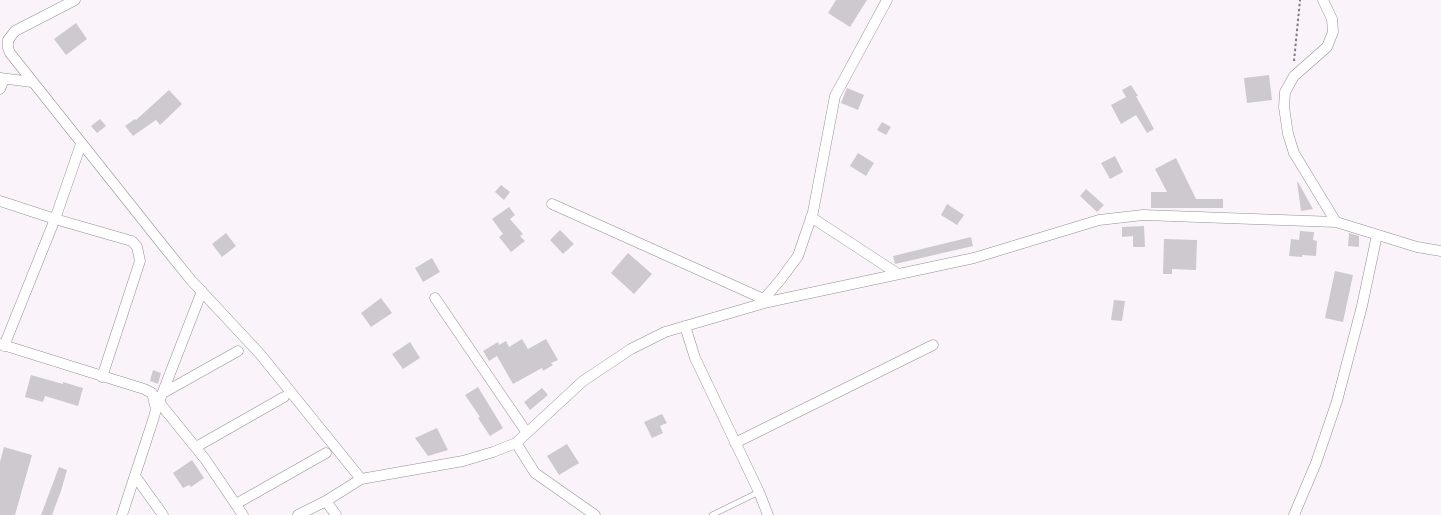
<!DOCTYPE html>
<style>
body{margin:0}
canvas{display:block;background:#faf4fa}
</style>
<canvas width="1441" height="515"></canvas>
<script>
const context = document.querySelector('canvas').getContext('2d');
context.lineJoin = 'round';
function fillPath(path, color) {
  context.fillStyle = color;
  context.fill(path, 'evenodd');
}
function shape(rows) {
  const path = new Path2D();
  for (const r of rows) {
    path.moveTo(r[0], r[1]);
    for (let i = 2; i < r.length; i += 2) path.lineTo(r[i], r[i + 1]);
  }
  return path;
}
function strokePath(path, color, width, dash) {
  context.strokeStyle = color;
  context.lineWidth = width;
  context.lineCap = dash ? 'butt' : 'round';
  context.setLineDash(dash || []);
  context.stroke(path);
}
fillPath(shape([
 [836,0,867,0,850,27,828,13],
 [76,23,87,39,66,55,54,39],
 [1269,75,1272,100,1247,103,1244,78],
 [1131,85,1138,96,1136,96,1154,129,1147,133,1136,115,1121,124,1111,105,1126,97,1122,90],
 [847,88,864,95,858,110,841,103],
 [169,90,182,104,160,125,156,120,133,136,125,126,135,119,136,120],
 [100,119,106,126,97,133,91,126],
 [882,122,891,127,886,135,877,130],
 [858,153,874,163,866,176,850,166],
 [1115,156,1123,172,1110,179,1101,163],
 [1176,158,1196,199,1223,199,1223,208,1151,208,1151,192,1167,192,1155,169],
 [1297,182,1298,182,1313,209,1301,211],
 [501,185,510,192,504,200,495,192],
 [1086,189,1104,205,1097,212,1080,196],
 [947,204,964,215,957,225,941,215],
 [509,207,515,215,510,219,523,234,520,236,525,241,511,252,499,237,503,234,492,219],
 [1144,226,1145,247,1133,247,1133,236,1122,237,1122,227],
 [560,230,574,244,563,254,550,240],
 [1300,231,1314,232,1313,240,1317,241,1316,256,1302,255,1302,257,1289,256,1291,239,1299,240],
 [226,233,236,246,222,257,212,244],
 [1349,233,1359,236,1359,247,1348,246],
 [971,237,973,246,895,264,893,256],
 [1164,239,1197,240,1196,270,1172,269,1172,274,1163,274],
 [628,253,652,274,634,294,611,273],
 [432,258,440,272,423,282,415,268],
 [1335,271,1353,275,1343,322,1325,318],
 [381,298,392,313,371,327,361,313],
 [1114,300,1125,301,1122,321,1111,320],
 [522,339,528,349,546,339,558,360,551,363,553,365,543,371,542,368,513,384,497,356,489,361,483,351,498,342,499,345,506,341,509,347],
 [410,342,420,358,403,369,392,354],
 [153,370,161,373,158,384,150,381],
 [31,375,63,384,63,382,83,388,78,406,45,396,43,402,25,397],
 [478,387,503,428,490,436,478,418,480,417,465,395],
 [542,388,548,395,530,410,524,402],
 [662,414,667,423,660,426,663,433,652,438,644,422],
 [437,428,448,450,428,456,415,438],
 [567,444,579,463,559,475,547,456],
 [4,447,32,455,15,515,0,515,0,462],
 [192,460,204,478,191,487,189,485,183,488,173,473],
 [59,467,67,470,61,491,52,515,41,515]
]), '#cec9cf');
const service = shape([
 [712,515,759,492]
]);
const minor = shape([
 [75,0,15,31,8,40,8,48,10,53,165,248,191,280,260,354,361,479,326,501,298,515],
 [1323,0,1332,19,1333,32,1327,47,1294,76,1285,92,1284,107,1288,134,1294,153,1336,222],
 [0,78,32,82],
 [0,89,4,79],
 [0,201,55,219,128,240,132,241,137,247,140,261,102,377],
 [552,204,768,301],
 [811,217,898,274],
 [435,298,527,433],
 [764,299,781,279,798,256,813,212,835,96,887,0],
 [685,326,695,358,759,492,768,515],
 [0,344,144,389,152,393,156,409,154,417,122,515],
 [4,346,55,219,81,144],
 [163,393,238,351],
 [154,396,205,459,243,515],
 [157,407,202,291],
 [516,443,535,473,595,515],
 [735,443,933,345],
 [196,447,284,397],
 [135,476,163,515],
 [361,479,463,461,493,452,516,443,583,381,631,349,665,332,768,302,974,258,1099,220,1143,215,1336,222,1417,247,1441,251],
 [326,501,336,515],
 [236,504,326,453],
 [1294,515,1316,463,1337,401,1362,306,1377,235]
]);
strokePath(service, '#958f95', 6);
strokePath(minor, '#958f95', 11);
strokePath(shape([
 [1294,61,1300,0]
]), '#7e7a7e', 2, [2.5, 2.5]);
strokePath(service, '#fff', 5);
strokePath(minor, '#fff', 10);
</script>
